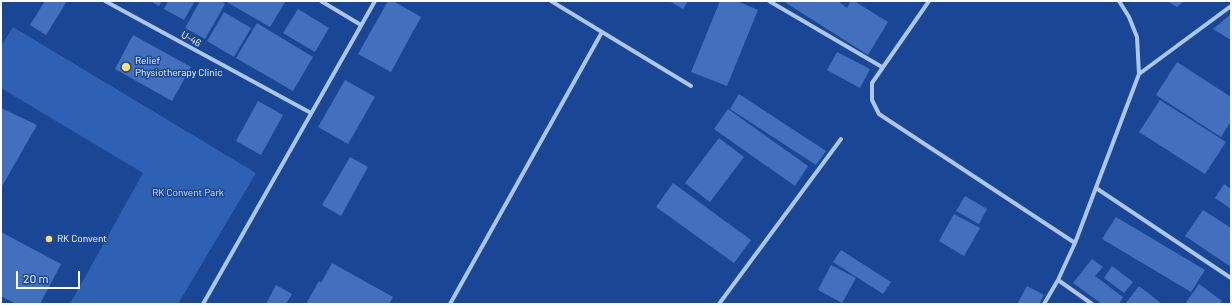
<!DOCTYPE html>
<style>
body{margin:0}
#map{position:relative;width:1232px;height:305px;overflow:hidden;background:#1a4795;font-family:Barlow,sans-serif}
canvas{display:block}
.frame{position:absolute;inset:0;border:2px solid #fff;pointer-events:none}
.scale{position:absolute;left:16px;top:271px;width:64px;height:18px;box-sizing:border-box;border:2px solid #fff;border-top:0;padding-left:5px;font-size:12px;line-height:14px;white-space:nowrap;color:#fff;-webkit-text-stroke:3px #1a4795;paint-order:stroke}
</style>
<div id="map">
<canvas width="1232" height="305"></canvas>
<div class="frame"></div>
<div class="scale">20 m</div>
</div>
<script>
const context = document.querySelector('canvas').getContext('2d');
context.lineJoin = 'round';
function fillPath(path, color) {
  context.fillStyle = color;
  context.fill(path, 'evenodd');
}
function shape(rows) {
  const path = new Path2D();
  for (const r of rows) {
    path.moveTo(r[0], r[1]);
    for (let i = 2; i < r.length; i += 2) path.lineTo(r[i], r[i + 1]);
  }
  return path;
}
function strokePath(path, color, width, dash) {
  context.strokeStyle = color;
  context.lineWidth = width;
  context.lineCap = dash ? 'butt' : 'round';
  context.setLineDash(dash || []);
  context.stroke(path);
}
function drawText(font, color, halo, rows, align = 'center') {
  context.font = font + ' Barlow,sans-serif';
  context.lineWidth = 3;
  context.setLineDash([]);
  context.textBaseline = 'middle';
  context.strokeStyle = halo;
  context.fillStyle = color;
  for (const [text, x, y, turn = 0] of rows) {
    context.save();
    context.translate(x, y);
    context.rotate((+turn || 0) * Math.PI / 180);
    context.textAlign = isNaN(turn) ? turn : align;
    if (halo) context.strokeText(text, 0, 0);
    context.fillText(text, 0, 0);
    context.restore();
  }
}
fillPath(shape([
 [13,27,256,173,178,304,70,304,143,173,1,88,1,46]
]), '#2e60b3');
fillPath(shape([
 [45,1,67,1,46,35,30,25],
 [150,1,162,1,159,6],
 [168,1,195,1,184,20,164,9],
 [200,1,221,1,225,4,205,39,185,28],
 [225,1,282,1,285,2,270,27],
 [388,1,393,1,421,17,391,72,358,54],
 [669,1,688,1,683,9],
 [720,1,737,1,758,10,727,86,691,72],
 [783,1,838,1,847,8,851,1,854,1,888,22,868,55],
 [1167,1,1184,1,1177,7],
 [298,9,329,28,315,52,283,33],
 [224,12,251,28,234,57,207,41],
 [1231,14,1231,40,1213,29],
 [257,23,313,57,293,91,236,58],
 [133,35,191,67,172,101,115,69],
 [837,52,870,69,860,88,827,70],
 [1177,62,1231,97,1231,121,1221,137,1156,95],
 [345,80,375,97,348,144,318,127],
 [739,94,826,151,816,165,730,109],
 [1160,100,1226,142,1205,174,1139,132],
 [258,101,283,115,261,155,236,141],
 [1,108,37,125,1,188],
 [728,109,808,166,795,186,714,129],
 [719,138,744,157,710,202,685,183],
 [350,157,368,167,341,216,322,205],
 [673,183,751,240,734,263,656,207],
 [1224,184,1231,189,1231,209,1215,198],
 [965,196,987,209,979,224,956,211],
 [1203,210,1231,228,1231,267,1185,236],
 [954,214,980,228,964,256,939,241],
 [1116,217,1205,270,1191,292,1102,239],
 [1,232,61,264,40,304,16,304,1,296],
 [841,250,891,282,883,294,833,262],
 [1092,259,1103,267,1095,276,1123,297,1119,304,1102,304,1073,283],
 [332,263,393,297,389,304,306,304,319,281,321,283],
 [831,265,856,278,842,303,818,290],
 [1112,266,1133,282,1124,293,1104,278],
 [1199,284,1222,301,1220,304,1185,304],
 [276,285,292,294,286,304,266,304],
 [1027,286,1044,295,1039,304,1017,304],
 [1139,286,1162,304,1125,304]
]), '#4370bc');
strokePath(shape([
 [105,1,311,113],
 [321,1,361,25],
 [551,1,691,86],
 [769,1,882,67],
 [929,1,872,83,872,100,879,114,1075,243],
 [1139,74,1231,6],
 [1096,188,1231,278],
 [1058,280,1092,304],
 [203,304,375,1],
 [450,304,602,32],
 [719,304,841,139],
 [1044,304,1058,280,1075,243,1139,74,1137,37,1129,17,1119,1]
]), '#acc6f0', 4);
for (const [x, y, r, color] of [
 [126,67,5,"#ffdf6b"],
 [49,239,4,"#ffdf6b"]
]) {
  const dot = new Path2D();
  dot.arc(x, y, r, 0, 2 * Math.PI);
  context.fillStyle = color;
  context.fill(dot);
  strokePath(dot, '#1a4795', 1.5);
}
drawText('10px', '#fff', '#1a4795', [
 ["U-46",191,39,29]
]);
drawText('10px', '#fff', '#1a4795', [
 ["Relief",135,61],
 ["Physiotherapy Clinic",135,73],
 ["RK Convent",57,239]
], 'left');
drawText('10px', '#d3e2fb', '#1a4795', [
 ["RK Convent Park",188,193]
]);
</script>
